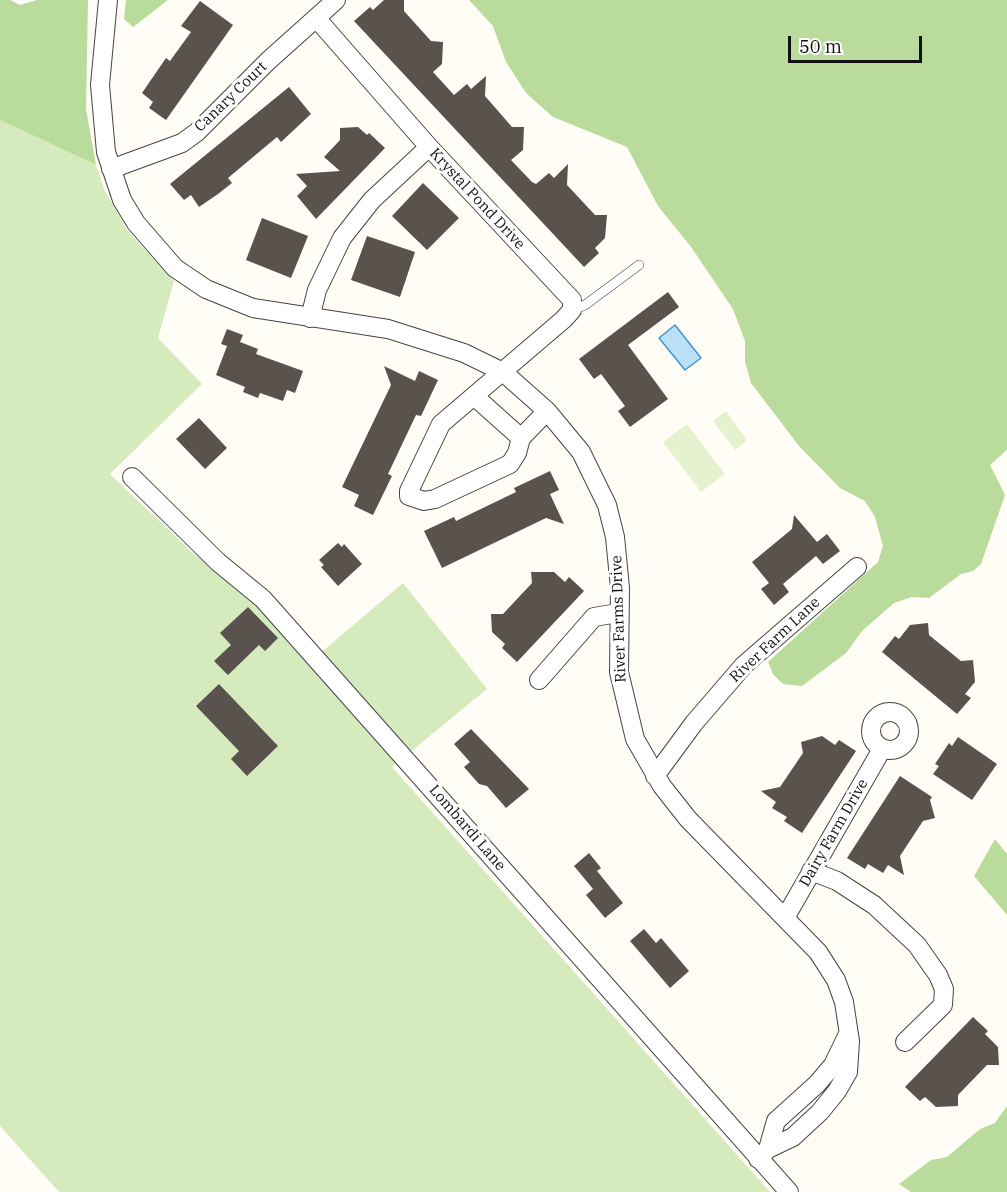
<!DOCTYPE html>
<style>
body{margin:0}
#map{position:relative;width:1007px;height:1192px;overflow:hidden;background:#fffdf5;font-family:"IBM Plex Serif",serif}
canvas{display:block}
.scale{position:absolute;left:788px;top:36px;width:134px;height:27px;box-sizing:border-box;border:3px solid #111;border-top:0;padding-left:8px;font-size:18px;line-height:21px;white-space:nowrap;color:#111;-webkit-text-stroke:4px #fff;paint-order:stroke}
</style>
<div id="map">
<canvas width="1007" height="1192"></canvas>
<div class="scale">50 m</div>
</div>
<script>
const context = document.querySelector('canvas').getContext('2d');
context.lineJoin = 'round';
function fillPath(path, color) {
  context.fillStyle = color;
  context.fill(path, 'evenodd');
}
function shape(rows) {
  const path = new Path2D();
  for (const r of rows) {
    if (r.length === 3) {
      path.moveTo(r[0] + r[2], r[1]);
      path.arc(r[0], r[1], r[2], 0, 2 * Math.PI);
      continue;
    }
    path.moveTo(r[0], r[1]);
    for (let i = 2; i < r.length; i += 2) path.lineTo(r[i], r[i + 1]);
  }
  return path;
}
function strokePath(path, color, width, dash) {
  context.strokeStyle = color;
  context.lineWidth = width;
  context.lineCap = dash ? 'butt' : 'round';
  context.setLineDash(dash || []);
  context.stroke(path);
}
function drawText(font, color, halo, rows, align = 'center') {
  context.font = font + ' "IBM Plex Serif",serif';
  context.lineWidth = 6;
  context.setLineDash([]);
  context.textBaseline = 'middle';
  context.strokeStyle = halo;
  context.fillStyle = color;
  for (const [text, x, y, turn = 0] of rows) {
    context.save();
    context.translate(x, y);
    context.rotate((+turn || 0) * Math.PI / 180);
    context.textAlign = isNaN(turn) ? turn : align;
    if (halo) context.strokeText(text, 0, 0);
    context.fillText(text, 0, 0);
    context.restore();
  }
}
fillPath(shape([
 [0,120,96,165,105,191,127,230,174,281,158,338,202,384,110,474,193,553,259,604,311,661,403,583,487,689,392,767,770,1192,59,1192,0,1126]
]), '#d5ebbd');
fillPath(shape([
 [0,0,10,0,20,5,37,0,88,0,86,109,96,165,0,120],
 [126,0,168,0,133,27,124,19],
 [469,0,1007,0,1007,450,990,465,1005,495,981,564,973,571,961,574,929,598,912,597,894,603,862,631,846,653,802,686,783,684,773,674,768,662,878,562,883,546,875,517,865,501,840,488,799,446,751,383,745,362,745,341,733,309,691,247,658,206,627,147,553,117,526,93,506,62,493,26],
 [995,839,1007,854,1007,915,974,876],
 [1007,1106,1007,1192,911,1192,899,1184,931,1160,947,1157,980,1129,995,1123]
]), '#b9dc9c');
fillPath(shape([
 [726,411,747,440,735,450,713,421],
 [687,424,725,474,701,492,663,442]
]), '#e6f2cf');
const water = shape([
 [675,325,701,358,685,370,659,338,675,325]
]);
fillPath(water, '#b9e0f7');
strokePath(water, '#3f96cf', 1.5);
fillPath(shape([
 [384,0,404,0,404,11,431,41,443,42,442,64,433,72,454,95,467,84,471,89,486,76,485,96,512,127,524,127,523,150,511,160,532,182,536,184,549,173,554,178,568,164,567,185,595,215,607,215,605,238,595,248,599,253,584,267,354,21,370,7,373,10],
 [200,1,233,25,166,120,149,108,153,102,142,93,166,58,170,61,191,32,181,26],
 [289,87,311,114,281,142,277,137,228,178,232,183,218,194,199,207,191,195,184,200,170,184],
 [358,127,367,135,369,133,385,148,316,219,297,196,307,186,296,174,340,171,324,157,340,140,340,128],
 [423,183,459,218,427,250,392,216],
 [262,218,308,236,291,278,246,260],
 [367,236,415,252,400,297,351,280],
 [668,292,679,307,628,345,668,399,630,427,618,411,625,406,601,374,594,379,579,359],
 [227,329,243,335,240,342,258,349,256,354,303,371,295,393,287,390,283,401,260,393,258,398,243,392,245,387,216,375,227,346,221,344],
 [384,366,415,381,419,371,438,380,421,416,416,415,388,474,392,476,373,515,354,506,359,495,342,487,391,385],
 [199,418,227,448,205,469,176,439],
 [550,471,559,490,550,494,564,524,546,518,442,568,424,531,454,517,456,521,516,492,514,488],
 [794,515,817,542,827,534,840,551,823,564,816,556,783,584,789,592,774,605,761,589,769,583,752,562,792,529],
 [338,543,342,547,344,544,362,564,338,586,321,567,324,565,319,560],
 [531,572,554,572,565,582,569,577,584,591,517,662,502,648,505,644,492,632,491,614,503,614,532,583],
 [248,607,278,638,265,651,259,645,228,675,214,661,231,645,220,633],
 [928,623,929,635,961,661,973,660,975,682,965,694,971,698,957,714,882,652,895,636,899,639,910,625],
 [219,684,278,746,247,776,231,759,239,751,196,706],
 [471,729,529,789,506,808,487,786,479,784,464,767,470,762,454,744],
 [822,736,835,745,839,740,856,751,802,833,784,821,787,817,772,808,776,802,761,791,780,787,803,753,801,742],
 [958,737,997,764,972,800,933,774,939,766,935,764,949,743,952,746],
 [900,776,932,797,930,800,935,818,923,821,900,856,904,875,888,865,883,873,868,864,865,869,847,858],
 [589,853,601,868,597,871,623,903,605,918,586,895,593,889,574,866],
 [644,929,656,943,661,938,689,971,670,988,630,941],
 [973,1017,988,1031,985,1034,998,1047,999,1065,987,1065,958,1095,958,1106,936,1107,925,1097,920,1101,905,1087]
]), '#5a524d');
const service = shape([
 [572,310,585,305,639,265]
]);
const minor = shape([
 [108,0,100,85,106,152,122,200,136,223,175,268,206,289,253,308,388,329,464,353,503,372,547,411,581,452,607,505,615,537,620,588,619,672,635,739,662,786,688,819,818,952,836,980,844,1002,850,1041,848,1072,837,1091,820,1112,793,1137,768,1149,758,1159],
 [317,19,429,147,572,300,572,310,564,319,441,424,409,491,409,496,424,501,435,499,510,464,517,453,521,438,547,411],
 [111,169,182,143,197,132,268,61,336,0],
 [310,318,317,290,342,238,372,200,429,147],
 [474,396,521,438],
 [132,477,218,562,263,599,789,1192],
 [539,680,594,617,618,613],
 [890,731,19],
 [655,776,694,723,744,665,857,567],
 [811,871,837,881,874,905,917,945,938,975,944,989,943,1005,905,1042],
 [785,918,882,749],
 [768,1149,776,1121,817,1084,833,1065,848,1034]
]);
strokePath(service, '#444', 10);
strokePath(minor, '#444', 20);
strokePath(service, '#fff', 9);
strokePath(minor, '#fff', 18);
drawText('15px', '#111', '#fff', [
 ["Canary Court",231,97,-44],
 ["Krystal Pond Drive",477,199,47],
 ["River Farms Drive",619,619,-92],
 ["River Farm Lane",775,640,-43],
 ["Lombardi Lane",467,828,49],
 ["Dairy Farm Drive",834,833,-60]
]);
</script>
